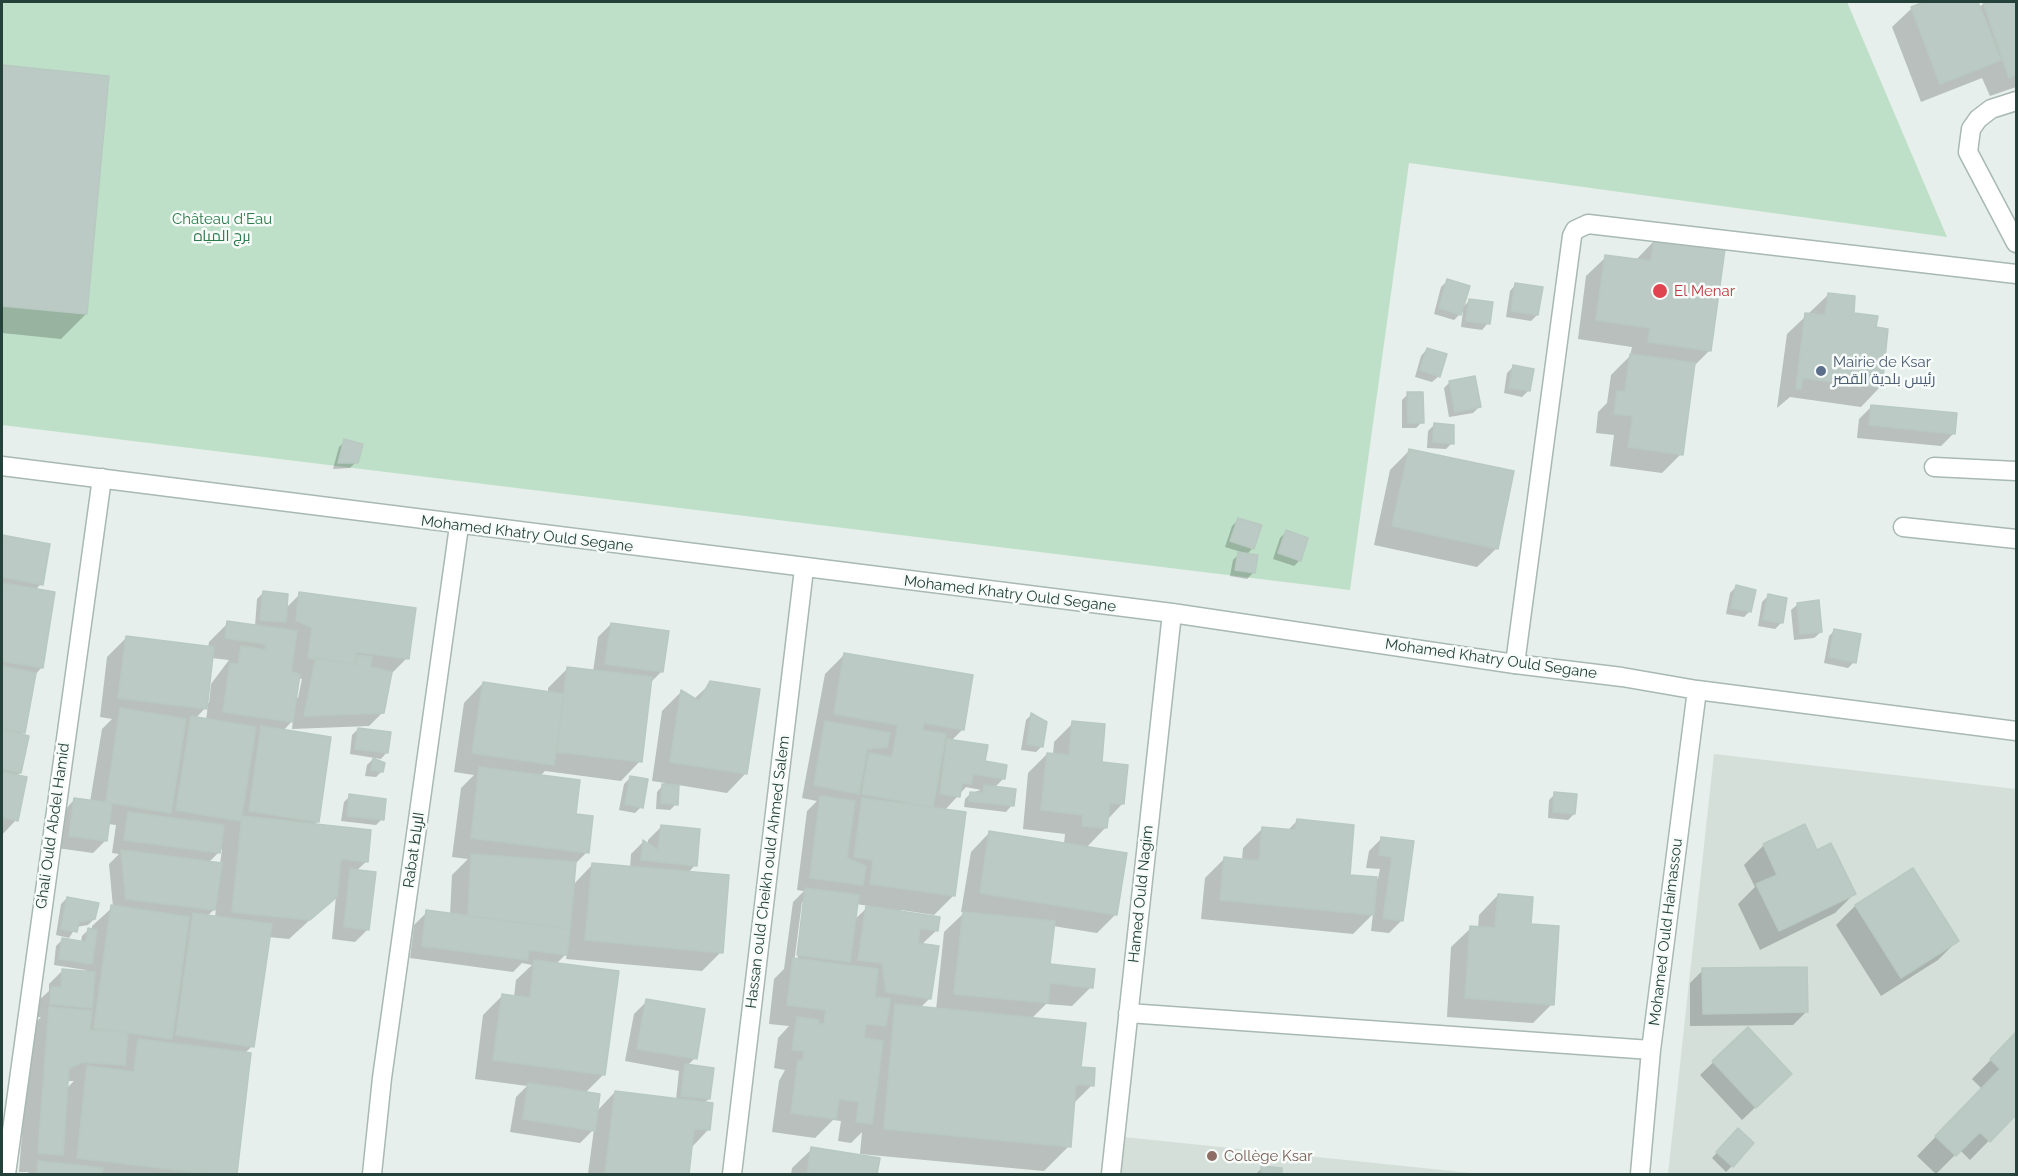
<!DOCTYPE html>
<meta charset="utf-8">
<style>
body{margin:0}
#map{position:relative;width:2018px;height:1176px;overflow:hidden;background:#e6efeb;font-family:Raleway,sans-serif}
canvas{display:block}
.frame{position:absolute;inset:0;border:3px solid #24423a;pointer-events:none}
</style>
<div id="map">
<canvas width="2018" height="1176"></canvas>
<div class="frame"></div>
</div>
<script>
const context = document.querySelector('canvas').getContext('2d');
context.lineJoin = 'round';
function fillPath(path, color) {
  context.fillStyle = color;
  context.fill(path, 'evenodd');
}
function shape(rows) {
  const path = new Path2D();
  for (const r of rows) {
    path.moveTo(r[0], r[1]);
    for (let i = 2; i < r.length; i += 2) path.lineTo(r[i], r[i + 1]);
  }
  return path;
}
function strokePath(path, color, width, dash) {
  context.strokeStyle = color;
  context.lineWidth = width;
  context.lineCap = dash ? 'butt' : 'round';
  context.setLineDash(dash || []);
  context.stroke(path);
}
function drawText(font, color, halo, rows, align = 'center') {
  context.font = font + ' Raleway,Cairo,sans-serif';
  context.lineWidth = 5;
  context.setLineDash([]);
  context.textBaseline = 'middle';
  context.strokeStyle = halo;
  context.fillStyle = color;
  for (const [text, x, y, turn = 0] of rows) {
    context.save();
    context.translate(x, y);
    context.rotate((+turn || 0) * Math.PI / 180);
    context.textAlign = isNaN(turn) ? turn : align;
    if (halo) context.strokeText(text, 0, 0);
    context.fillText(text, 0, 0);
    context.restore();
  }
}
fillPath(shape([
 [1714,754,2016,789,2016,1174,1668,1174],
 [1124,1137,1481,1174,1120,1174]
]), '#d4dfda');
fillPath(shape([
 [2,2,1847,2,1947,237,1409,163,1350,590,2,425]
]), '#bfe0c8');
fillPath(shape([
 [1928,2,1977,2,1979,7,1986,2,2016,2,2016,87,1990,96,1982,78,1921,102,1892,27,1912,8],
 [2,67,107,77,86,314,61,339,2,333],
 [1654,241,1709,351,1693,367,1681,454,1662,473,1610,466,1614,435,1596,433,1598,412,1607,403,1611,375,1630,356,1632,347,1578,339,1586,276,1606,257,1635,261],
 [1447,281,1462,308,1470,300,1488,323,1482,330,1461,327,1463,311,1454,320,1434,314,1441,287],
 [1516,284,1537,315,1531,321,1506,317,1510,291],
 [1829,294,1874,329,1880,387,1861,407,1790,397,1777,408,1787,334],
 [1427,349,1439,376,1432,382,1415,377,1421,356],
 [1513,367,1529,390,1522,397,1504,393,1507,373],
 [1450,382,1480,406,1473,413,1449,417,1444,388],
 [1408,394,1422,422,1416,428,1402,428,1402,400],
 [1872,406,1954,433,1941,446,1857,438,1859,419],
 [1434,425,1452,443,1446,449,1427,448,1428,431],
 [345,441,356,462,350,468,333,469,339,447],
 [1410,450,1497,548,1477,567,1374,545,1390,470],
 [1239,519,1253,548,1246,555,1253,573,1247,579,1230,576,1233,560,1241,552,1225,547,1232,526],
 [1286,532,1300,560,1294,566,1273,559,1280,538],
 [2,536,48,545,41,584,35,590,42,667,35,675,23,732,20,735,20,773,16,777,16,820,2,835],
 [1736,587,1750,611,1744,617,1726,614,1730,593],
 [263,593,286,608,300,594,407,658,389,676,382,713,369,726,292,729,293,720,283,731,318,821,314,825,367,861,356,871,368,929,355,942,332,939,336,896,289,939,268,937,252,1046,245,1053,249,1054,236,1174,27,1174,29,1172,19,1172,30,1028,41,1017,37,1017,38,1001,49,991,49,984,62,971,86,972,86,970,54,965,56,946,62,940,81,942,82,936,88,930,92,930,92,926,113,907,109,864,119,854,112,853,116,825,108,824,106,840,93,853,57,848,62,813,74,800,90,802,102,729,112,719,100,717,107,657,126,638,208,648,209,642,228,623,255,626,257,599],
 [211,658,229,660,211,684,209,703,206,703],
 [298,678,302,679,298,698,295,697],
 [208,705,206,720,195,719],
 [222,849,220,864,209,862],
 [216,908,215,917,207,916],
 [67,1081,74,1081,66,1089],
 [1768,596,1781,623,1775,629,1758,626,1762,602],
 [1798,604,1821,632,1814,638,1794,640,1791,610],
 [611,624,661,672,649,684,640,761,621,781,545,771,540,776,574,815,587,852,574,865,573,885,592,865,630,868,631,854,643,842,648,844,648,840,661,827,695,865,688,873,721,952,702,971,566,959,567,953,556,964,604,1074,585,1093,596,1112,615,1092,676,1100,679,1071,625,1061,634,1014,647,1001,695,1058,687,1066,709,1099,704,1103,708,1130,691,1148,687,1174,588,1174,594,1129,580,1143,510,1132,516,1097,527,1086,475,1079,483,1015,502,996,514,997,516,980,532,965,522,963,513,972,410,958,414,925,427,912,450,915,452,875,468,859,452,857,461,788,474,775,454,772,464,703,483,683,548,693,548,688,567,669,593,672,598,637],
 [1835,630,1854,662,1848,668,1824,663,1829,636],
 [845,654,963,729,951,741,1004,778,994,788,1012,805,1006,812,964,807,965,799,971,793,981,790,966,787,945,810,954,895,934,915,901,910,901,913,937,930,921,945,930,998,920,1008,936,1010,944,932,965,912,961,912,971,852,990,832,1064,844,1065,834,1023,829,1028,773,1047,754,1053,755,1054,742,1073,723,1123,803,1107,820,1106,827,1086,848,1116,914,1097,933,1053,926,1049,965,1091,987,1072,1006,1046,1004,1031,1019,1080,1068,1092,1085,1073,1104,1069,1146,1044,1171,860,1154,862,1132,851,1143,838,1141,841,1121,833,1120,815,1138,772,1132,779,1081,785,1070,774,1068,778,1038,789,1026,769,1024,774,979,784,969,793,902,804,891,797,890,807,811,817,801,802,798,825,674],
 [802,902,805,902,797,963,794,963],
 [856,904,869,906,854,920],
 [711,683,746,773,727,793,678,785,676,804,670,810,656,809,657,792,665,783,652,781,662,711,681,692,694,699],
 [1032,714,1042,746,1036,752,1021,750,1026,720],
 [358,729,387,752,381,759,350,754,352,735],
 [373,759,382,771,376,777,365,776,367,765],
 [630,778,641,807,635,813,619,810,624,784],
 [1555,794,1574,814,1568,820,1548,818,1549,800],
 [350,796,382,819,376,825,341,821,344,802],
 [1297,821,1349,876,1378,879,1380,869,1366,868,1369,851,1382,838,1413,842,1402,920,1389,933,1371,931,1373,914,1353,934,1201,919,1205,878,1224,859,1242,860,1243,848,1262,829,1287,831],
 [1804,826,1817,852,1854,894,1835,913,1760,950,1738,904,1755,887,1744,865,1763,846],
 [1912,870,1957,941,1938,960,1881,996,1836,925,1855,906],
 [1498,895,1530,925,1552,1004,1533,1023,1447,1017,1451,947,1471,928,1478,928,1479,915],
 [67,898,94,919,88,925,76,927,69,938,56,935,61,904],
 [1703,970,1806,1012,1793,1025,1690,1026,1690,983],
 [1748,1029,1777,1087,1742,1120,1700,1075],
 [2016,1034,2016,1113,1970,1160,1960,1150,1936,1174,1917,1156,1982,1089,1972,1079],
 [1732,1136,1732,1166,1726,1172,1712,1158],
 [812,1149,878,1159,876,1174,791,1174,792,1168],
 [1262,1168,1281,1169,1280,1174,1256,1174]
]), '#0003');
const building = shape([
 [1924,2,1978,2,2001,60,1940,84,1911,7,1924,2],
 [1983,2,2016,2,2016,75,2009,78,1983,2],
 [2,65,109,76,87,314,2,306,2,65],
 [1654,239,1725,249,1711,351,1648,342,1650,328,1596,320,1605,255,1651,261,1654,239],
 [1447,279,1470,286,1461,315,1439,308,1447,279],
 [1515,283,1543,287,1538,315,1511,311,1515,283],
 [1828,293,1855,296,1854,313,1878,316,1876,327,1888,329,1882,388,1802,378,1801,389,1796,389,1805,313,1825,315,1828,293],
 [1469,299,1493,302,1490,324,1466,321,1469,299],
 [1427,348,1447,354,1440,377,1420,370,1427,348],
 [1630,354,1695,363,1683,455,1628,447,1633,416,1614,414,1617,391,1625,392,1630,354],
 [1513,365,1534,369,1530,391,1509,388,1513,365],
 [1475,376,1481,407,1455,412,1449,381,1475,376],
 [1407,392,1423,392,1424,423,1408,423,1407,392],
 [1871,405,1957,413,1955,434,1869,425,1871,405],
 [1434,423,1454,425,1454,444,1433,442,1434,423],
 [344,439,363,444,358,463,338,463,344,439],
 [1409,449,1514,471,1498,549,1392,526,1409,449],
 [1238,518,1262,525,1254,549,1230,541,1238,518],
 [1286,530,1308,538,1301,561,1278,553,1286,530],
 [2,535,50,544,43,585,2,577,2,535],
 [1238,552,1258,555,1255,573,1235,570,1238,552],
 [2,583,55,592,43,668,2,661,2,583],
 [1736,585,1756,590,1751,612,1731,608,1736,585],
 [263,591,288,594,286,622,260,620,263,591],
 [299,592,416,608,409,659,356,652,355,664,308,658,312,628,296,620,299,592],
 [1768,594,1787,598,1783,623,1763,620,1768,594],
 [1819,600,1822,632,1800,634,1797,603,1819,600],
 [227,621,297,631,291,672,300,674,293,722,223,712,230,663,238,664,241,646,265,650,266,644,225,638,227,621],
 [611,623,669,631,663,672,605,664,611,623],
 [1834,629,1861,634,1856,663,1829,657,1834,629],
 [126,636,214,647,207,709,118,698,126,636],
 [844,653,973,675,964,730,924,723,922,730,946,734,933,807,862,794,869,753,892,757,898,725,834,714,844,653],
 [358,655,372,657,370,667,392,672,384,713,304,716,316,657,356,665,358,655],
 [2,666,36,673,25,733,2,728,2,666],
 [567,667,652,677,642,762,557,752,567,667],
 [710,681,760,689,747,774,670,762,681,690,699,701,710,681],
 [483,682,564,694,554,765,472,753,483,682],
 [120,708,186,719,171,813,106,802,120,708],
 [1031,713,1047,722,1043,747,1027,744,1031,713],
 [191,716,256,727,241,821,176,810,191,716],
 [825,721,890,733,887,747,867,749,859,794,814,785,825,721],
 [1072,721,1105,724,1102,762,1128,765,1124,804,1110,803,1107,828,1082,826,1083,815,1041,810,1047,753,1069,755,1072,721],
 [261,726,331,737,319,822,249,811,261,726],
 [358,728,391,732,388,753,355,749,358,728],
 [2,729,29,736,21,773,2,769,2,729],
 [947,739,988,745,985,761,1007,765,1005,779,973,774,971,784,962,783,960,797,940,794,947,739],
 [373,758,385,763,383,772,371,770,373,758],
 [479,767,580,780,576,814,593,816,589,853,471,838,479,767],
 [2,772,27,777,18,821,2,817,2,772],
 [630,776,648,779,643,808,625,804,630,776],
 [662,784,679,785,678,805,661,803,662,784],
 [984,785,1016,789,1014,806,969,801,970,792,983,793,984,785],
 [1554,792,1577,794,1575,814,1553,812,1554,792],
 [349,794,386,799,384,820,347,816,349,794],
 [820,796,855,801,847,858,866,866,863,885,810,878,820,796],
 [74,798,112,803,107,841,69,836,74,798],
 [862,798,966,812,955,896,870,884,873,860,854,857,862,798],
 [128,812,224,825,220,853,124,840,128,812],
 [242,816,371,830,368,862,341,859,337,897,310,920,232,912,242,816],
 [1297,819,1354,825,1350,875,1377,877,1374,915,1220,900,1224,857,1259,861,1262,827,1295,830,1297,819],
 [1805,824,1817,850,1831,843,1856,894,1779,931,1756,884,1777,875,1763,844,1805,824],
 [661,825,700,829,697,866,641,860,643,840,658,850,661,825],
 [989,831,1127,853,1117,915,980,893,989,831],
 [1381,837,1414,841,1403,921,1383,918,1392,857,1379,855,1381,837],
 [121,850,222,863,215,910,126,899,121,850],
 [471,854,576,862,570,929,468,916,471,854],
 [592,863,729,875,723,953,585,940,592,863],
 [1913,868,1959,941,1901,978,1855,905,1913,868],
 [350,869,376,872,369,930,344,927,350,869],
 [805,888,859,895,850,962,797,955,805,888],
 [1498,894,1533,897,1531,924,1559,926,1554,1005,1465,998,1470,926,1495,928,1498,894],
 [67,897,99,903,95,919,79,922,77,932,61,929,67,897],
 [111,905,189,917,172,1039,94,1028,111,905],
 [866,906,940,917,938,931,920,928,918,943,939,946,931,999,886,992,882,963,858,960,866,906],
 [426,910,570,929,567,955,529,950,527,960,422,946,426,910],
 [963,912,1055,921,1050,964,1095,969,1093,988,1050,983,1048,1003,954,994,963,912],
 [193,913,272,924,254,1047,176,1035,193,913],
 [88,928,97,930,92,964,59,959,62,938,86,942,88,928],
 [793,958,878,969,875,997,890,999,886,1026,866,1024,864,1038,883,1041,872,1124,856,1122,859,1102,839,1099,836,1119,791,1113,798,1060,803,1060,804,1051,792,1050,797,1017,819,1020,818,1024,824,1024,826,1010,787,1005,793,958],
 [534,960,619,971,605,1075,493,1060,502,994,530,998,534,960],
 [1807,967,1808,1012,1703,1014,1702,968,1807,967],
 [62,969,95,972,92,1008,50,1004,51,987,61,987,62,969],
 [646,999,705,1009,697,1059,637,1049,646,999],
 [895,1004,1086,1023,1081,1067,1095,1068,1094,1086,1076,1084,1071,1147,884,1129,895,1004],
 [49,1007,92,1011,90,1030,128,1032,125,1065,83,1062,69,1068,63,1155,38,1153,49,1007],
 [1748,1027,1792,1074,1756,1108,1712,1061,1748,1027],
 [2016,1032,2016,1115,1990,1142,1980,1132,1956,1156,1935,1136,2000,1069,1990,1059,2016,1032],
 [138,1039,251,1053,237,1174,211,1174,77,1158,87,1066,134,1072,138,1039],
 [685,1064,714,1068,710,1099,681,1096,685,1064],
 [528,1083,600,1094,595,1131,523,1119,528,1083],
 [615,1091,713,1103,710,1130,694,1129,689,1174,605,1174,615,1091],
 [1738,1128,1754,1143,1733,1167,1716,1152,1738,1128],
 [811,1147,880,1158,877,1174,807,1174,811,1147],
 [38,1161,103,1168,102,1174,37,1174,38,1161],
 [1261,1166,1282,1168,1282,1174,1261,1174,1261,1166]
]);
fillPath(building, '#bbcac4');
strokePath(building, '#b8c9c2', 1.5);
const lane = shape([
 [2016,101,1991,109,1978,119,1971,129,1968,152,2016,243],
 [1934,467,2016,471],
 [1903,527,2016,539],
 [1515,664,1572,236,1575,230,1588,224,2016,274]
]);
const street = shape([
 [2,466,1172,613,1515,664,1622,677,1697,690,2016,731],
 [1128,1013,1651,1050],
 [6,1174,102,478],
 [372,1174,382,1078,459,526],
 [732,1174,804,569],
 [1111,1174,1172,613],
 [1640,1174,1651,1050,1697,690]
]);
strokePath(lane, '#a8b8b2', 21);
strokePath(street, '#a8b8b2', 21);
strokePath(lane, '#fff', 18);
strokePath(street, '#fff', 18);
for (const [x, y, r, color] of [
 [1660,291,8,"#e0444e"],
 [1821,371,6,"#5c6f8a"],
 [1212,1156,6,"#8d6e63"]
]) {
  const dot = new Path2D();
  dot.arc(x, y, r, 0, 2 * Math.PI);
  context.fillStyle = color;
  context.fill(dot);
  strokePath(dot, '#f7fbf9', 2);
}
drawText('15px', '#2d7a4b', '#f7fbf9', [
 ["Château d'Eau",222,219],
 ["برج المياه",222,236]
]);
drawText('15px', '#be3a42', '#f7fbf9', [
 ["El Menar",1674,291]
], 'left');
drawText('15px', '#4e5e75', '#f7fbf9', [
 ["Mairie de Ksar",1833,362],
 ["رئيس بلدية القصر",1833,379]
], 'left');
drawText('15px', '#24423a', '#f7fbf9', [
 ["Mohamed Khatry Ould Segane",527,534,7],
 ["Mohamed Khatry Ould Segane",1010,594,7],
 ["Mohamed Khatry Ould Segane",1491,659,8],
 ["Ghali Ould Abdel Hamid",53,826,-82],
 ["Rabat الرباط",414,850,-82],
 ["Hassan ould Cheikh ould Ahmed Salem",768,872,-83],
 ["Hamed Ould Nagim",1141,894,-84],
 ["Mohamed Ould Haimassou",1666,932,-83]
]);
drawText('15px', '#785e54', '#f7fbf9', [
 ["Collège Ksar",1224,1156]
], 'left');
</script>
